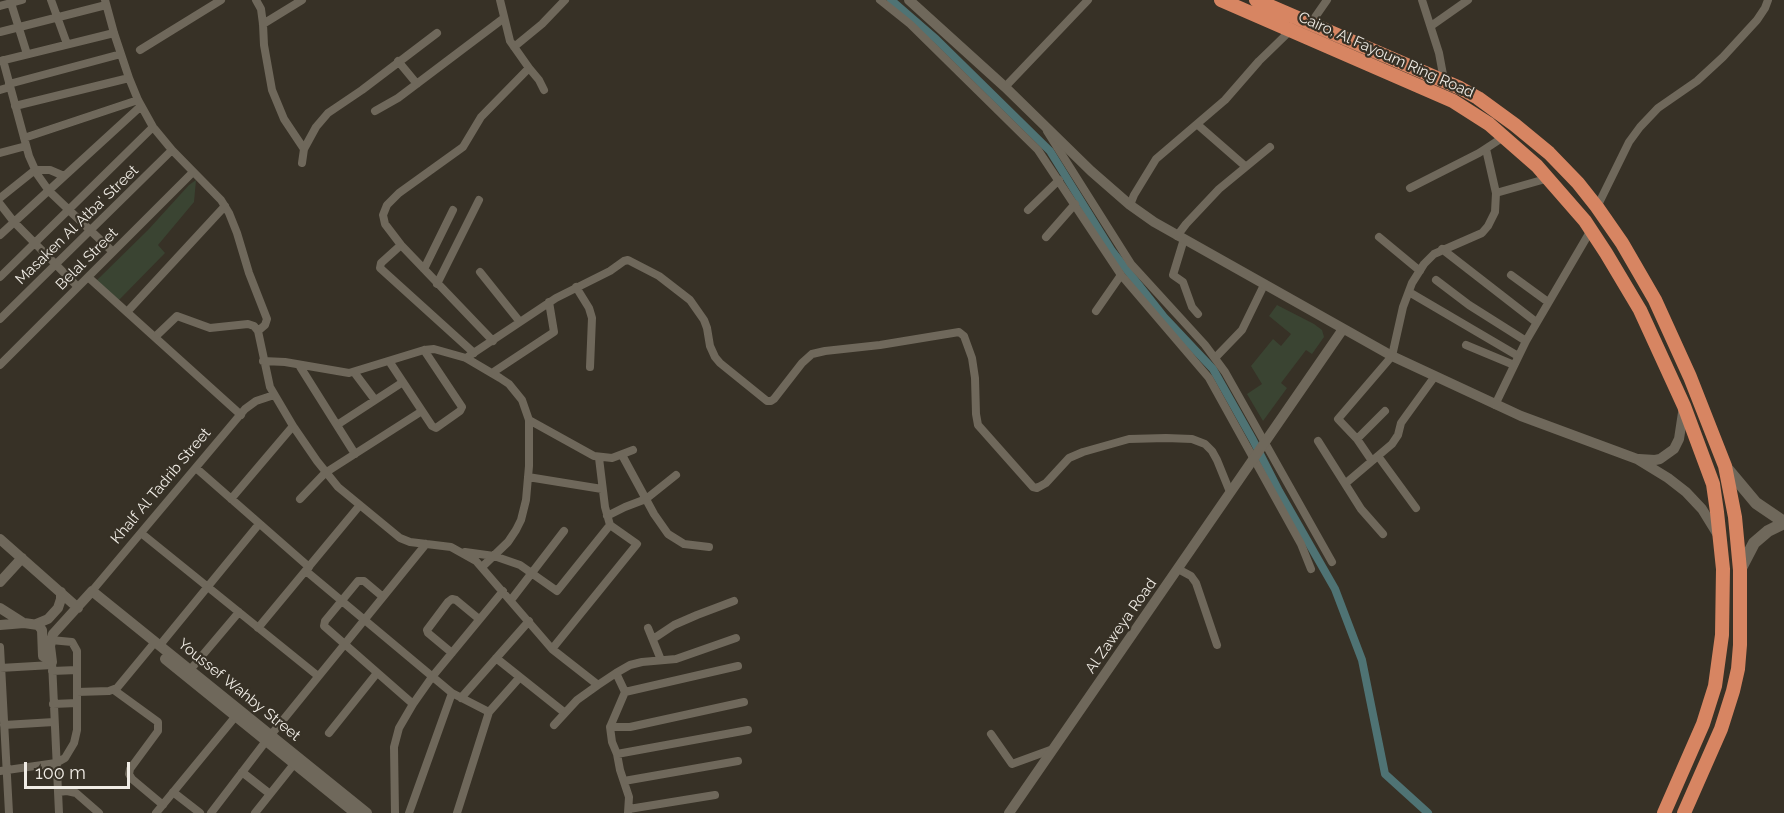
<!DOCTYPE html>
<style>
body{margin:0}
#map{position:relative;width:1784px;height:813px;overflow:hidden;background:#373126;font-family:Raleway,sans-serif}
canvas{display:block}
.scale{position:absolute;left:24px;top:762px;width:106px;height:27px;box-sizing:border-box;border:3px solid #f0ece5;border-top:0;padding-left:8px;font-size:18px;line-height:21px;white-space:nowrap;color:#f0ece5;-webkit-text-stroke:4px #373126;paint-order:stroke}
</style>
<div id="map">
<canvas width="1784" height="813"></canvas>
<div class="scale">100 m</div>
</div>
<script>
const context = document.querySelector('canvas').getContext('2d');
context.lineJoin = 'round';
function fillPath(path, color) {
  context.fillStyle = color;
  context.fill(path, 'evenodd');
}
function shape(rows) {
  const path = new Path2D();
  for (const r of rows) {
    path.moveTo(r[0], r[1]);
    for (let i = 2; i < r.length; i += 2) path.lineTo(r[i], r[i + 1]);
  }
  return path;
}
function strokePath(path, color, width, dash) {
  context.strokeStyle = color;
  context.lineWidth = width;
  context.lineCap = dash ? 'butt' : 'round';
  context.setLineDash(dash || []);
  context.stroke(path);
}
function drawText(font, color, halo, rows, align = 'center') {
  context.font = font + ' Raleway,sans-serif';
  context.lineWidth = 4.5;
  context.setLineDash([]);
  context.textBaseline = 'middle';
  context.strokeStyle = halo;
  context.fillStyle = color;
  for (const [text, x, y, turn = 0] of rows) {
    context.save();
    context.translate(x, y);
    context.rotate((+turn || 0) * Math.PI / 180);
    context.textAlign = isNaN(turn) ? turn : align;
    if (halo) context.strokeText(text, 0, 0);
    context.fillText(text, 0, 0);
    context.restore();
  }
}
fillPath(shape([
 [196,180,194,202,158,245,165,253,118,301,96,281,148,230,189,185],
 [1277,305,1314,324,1322,330,1324,337,1312,354,1306,350,1281,383,1287,388,1263,421,1247,394,1262,384,1251,366,1273,339,1281,346,1291,334,1269,316]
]), '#3a4432');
strokePath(shape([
 [891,0,936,39,1050,151,1112,251,1164,317,1213,369,1253,440,1279,491,1335,589,1362,660,1385,774,1428,813]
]), '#4f7374', 8);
strokePath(shape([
 [51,0,67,44],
 [105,0,114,33,129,78,138,100,153,127,172,150,221,200,229,213,237,233,249,273,267,319,265,325,258,331],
 [256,0,261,9,263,24,264,45,272,90,284,119,304,149],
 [500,0,510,41,529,68,539,80,544,90],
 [880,0,910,24,1038,150,1121,275,1209,378,1301,544,1311,569],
 [1422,0,1439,53,1444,80],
 [11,3,27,54],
 [0,6,22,0],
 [1311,23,1327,0],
 [263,24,302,0],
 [1431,26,1468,0],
 [0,32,106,5],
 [514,47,542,24,565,0],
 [140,50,221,0],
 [3,60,29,156,37,174,49,191,113,252],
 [0,61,114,33],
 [398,61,417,84],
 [9,84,121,54],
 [1005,87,1088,0],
 [0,90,10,87],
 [15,106,129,78],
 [375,111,398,98,504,18],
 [1198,125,1245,166],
 [1047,131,1131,264,1205,345,1225,372,1332,562],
 [24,138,138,100],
 [0,153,26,146],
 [302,163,304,149,316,127,328,113,362,90,437,33],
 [1410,188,1479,153,1505,136],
 [1496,193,1549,178],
 [0,198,35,170,50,170,64,176],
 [0,204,14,222,78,287],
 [1130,205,1134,195,1156,159,1225,100,1259,61,1291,30],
 [1597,207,1629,142,1640,127,1658,108,1697,81,1723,57,1757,20,1765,8,1768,0],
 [1028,210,1059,180],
 [0,235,141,106],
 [1177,236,1186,224,1219,189,1270,147],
 [1046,237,1075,204],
 [1379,237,1420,271],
 [1184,239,1173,275,1183,282,1192,307,1198,314],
 [401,245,381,263,380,268,474,353],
 [1442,249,1536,322],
 [424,269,453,210],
 [480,272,520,322],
 [1511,275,1548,302],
 [0,277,153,127],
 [88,277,241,415],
 [1436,280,1469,305,1526,341],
 [437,284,479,200],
 [576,287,589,308,592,318,590,367],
 [1409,292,1518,356],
 [1096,311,1121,275],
 [127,312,225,206],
 [0,319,172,150],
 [155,337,177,316,210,328,248,324,254,326,258,331,270,387,293,426,317,461,338,487,400,538,410,542,451,547,476,561,552,649,598,685,616,673,625,692,610,727,612,742,617,754,620,770,629,797,628,813],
 [493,341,401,245,385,224,383,215,387,205,399,193,463,147,481,117,529,68],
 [1466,345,1514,365],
 [466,358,556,298,610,271,624,261,628,260,659,276,690,300,704,320,707,328,710,346,715,357,720,363,767,401,771,401,774,399,802,363,812,354,825,351,880,345,959,332,964,336,972,358,975,378,976,414,978,425,1033,487,1037,488,1046,483,1069,458,1083,452,1129,439,1166,438,1192,439,1205,444,1212,451,1217,460,1230,492],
 [1215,358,1242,330,1264,285],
 [263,361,285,362,349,373,424,350,434,349,466,358,500,378,509,384,522,400,529,420,529,466,526,500,521,520,516,530,508,542,482,567],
 [389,361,432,426,436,428,460,411,462,407,424,350],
 [0,365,193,172],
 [299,365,355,454],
 [354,372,375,400],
 [492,373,554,332,549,302],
 [1495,405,1526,341,1591,230],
 [529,420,594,456,612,458,633,450],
 [337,425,403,382],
 [1357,439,1385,411],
 [1318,441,1361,509,1383,534],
 [622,455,654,514,668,534,684,544,709,547],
 [1378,456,1416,508],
 [1372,461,1357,439,1338,419,1392,356,1403,307,1412,283,1424,264,1434,254,1482,233,1488,226,1495,212,1496,193,1486,149],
 [196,468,309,567],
 [528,477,602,489],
 [1346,483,1392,444,1398,435,1401,423,1406,416,1435,376],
 [231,499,293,426],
 [300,499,325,473,422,411],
 [607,516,625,507,646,499,676,475],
 [141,533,318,676],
 [465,552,494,556,520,565,557,591,610,525,605,507,599,458],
 [1178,569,1191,576,1196,583,1217,645],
 [306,571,452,693,489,712],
 [92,591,245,409,256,401,274,395],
 [383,597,364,581,358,581,325,621,324,626,413,704],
 [511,600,564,531],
 [258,628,360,505],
 [648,628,661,660],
 [653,639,674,625,697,615,734,601],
 [160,645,259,524],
 [0,647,9,813],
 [552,649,637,544,610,525],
 [452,653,428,633,427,630,448,602,452,599,456,600,479,619],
 [496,658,565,713],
 [52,662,59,813],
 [0,668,52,665],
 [190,670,239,612],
 [52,671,77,670],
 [616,673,630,665,642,662,676,659,736,638],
 [114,690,158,722,158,731,130,769,129,774,132,779,163,805],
 [77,692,109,691,117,688,155,642],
 [625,692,738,666],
 [461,698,529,621],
 [53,704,77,703],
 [4,725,54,722],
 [554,725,577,700,598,685],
 [610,727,630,727,744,702],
 [329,733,377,673],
 [991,734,1012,764,1053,749],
 [617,754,748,730],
 [0,771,56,763,65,758,74,743,77,730,77,651,72,642,51,640],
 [242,772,270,794],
 [624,781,738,761],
 [58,792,67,791,76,793,99,813],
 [173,792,200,813],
 [629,809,715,795],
 [156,813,235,717],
 [211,813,266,741,426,544],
 [255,813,294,764],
 [395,813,394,747,399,728,413,704,432,677,503,591],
 [409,813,452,693],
 [457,813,489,712,520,677]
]), '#6f685b', 8);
strokePath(shape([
 [909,0,1005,87,1091,171,1130,205,1154,222,1392,356,1521,416,1637,459,1668,478,1686,492,1702,509,1718,535],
 [1639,459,1655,460,1660,459,1674,449,1679,439,1684,406],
 [0,539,78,608],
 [0,582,22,558],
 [0,608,22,622],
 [36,624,48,619,58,608,61,599,61,592],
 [0,625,24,623,38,625,42,630,43,656,52,662],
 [165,659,355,813],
 [52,662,50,646,53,634,92,591,367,813],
 [1009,813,1343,329]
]), '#6f685b', 10);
strokePath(shape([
 [1725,466,1756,503,1784,522],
 [1740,570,1754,543,1768,531,1784,523]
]), '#6f685b', 12);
strokePath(shape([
 [1221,0,1453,101,1489,124,1537,166,1585,221,1606,253,1640,310,1684,406,1713,484,1717,512,1723,569,1722,635,1715,686,1703,724,1664,813],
 [1256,0,1460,88,1478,98,1515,125,1549,153,1578,183,1597,207,1622,243,1655,300,1690,377,1725,466,1735,517,1740,570,1740,645,1738,669,1733,691,1721,729,1684,813]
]), '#d78562', 14);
drawText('15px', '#f0ece5', '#373126', [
 ["Cairo, Al Fayoum Ring Road",1386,55,24],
 ["Masaken Al Atba' Street",77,225,-44],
 ["Belal Street",87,259,-45],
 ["Khalf Al Tadrib Street",161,486,-50],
 ["Al Zaweya Road",1121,626,-55],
 ["Youssef Wahby Street",239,690,39]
]);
</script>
